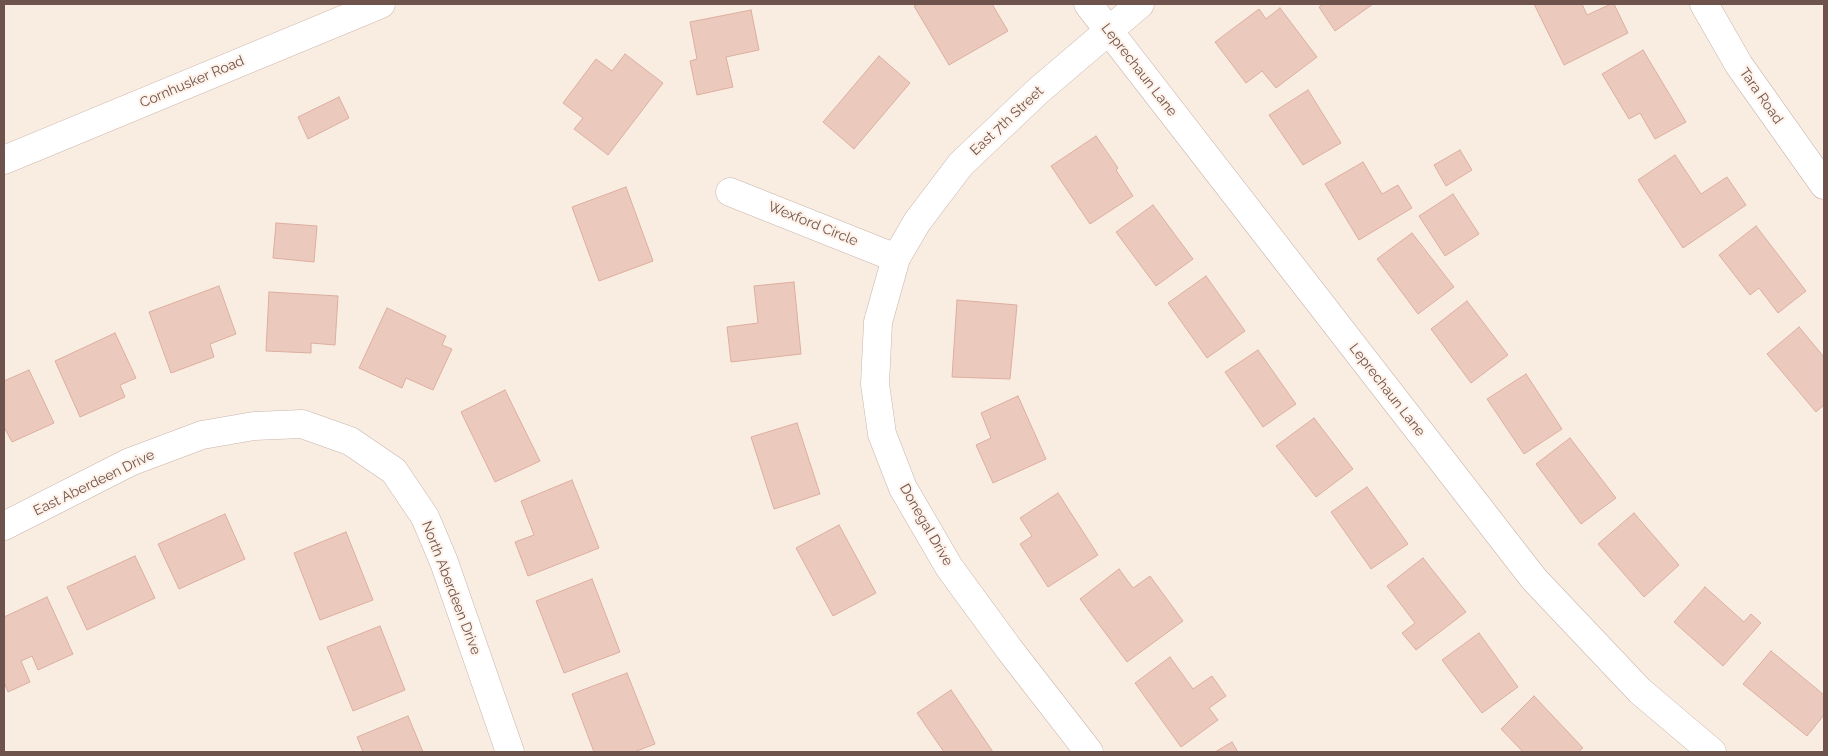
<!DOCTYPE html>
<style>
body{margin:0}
#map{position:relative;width:1828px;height:756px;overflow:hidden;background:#f9ede2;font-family:Raleway,sans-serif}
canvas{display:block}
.frame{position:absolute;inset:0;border:5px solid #6e534c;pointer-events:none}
</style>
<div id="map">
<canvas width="1828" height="756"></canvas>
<div class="frame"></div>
</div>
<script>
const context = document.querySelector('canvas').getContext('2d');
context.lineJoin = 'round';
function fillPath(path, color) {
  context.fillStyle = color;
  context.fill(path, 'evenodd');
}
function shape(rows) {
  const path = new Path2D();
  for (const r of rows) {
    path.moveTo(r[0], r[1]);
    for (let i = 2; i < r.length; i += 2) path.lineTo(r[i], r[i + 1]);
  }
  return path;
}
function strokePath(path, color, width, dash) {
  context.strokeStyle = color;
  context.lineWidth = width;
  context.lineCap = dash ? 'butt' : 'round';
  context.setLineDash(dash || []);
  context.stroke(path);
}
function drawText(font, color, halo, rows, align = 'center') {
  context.font = font + ' Raleway,sans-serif';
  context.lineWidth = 4;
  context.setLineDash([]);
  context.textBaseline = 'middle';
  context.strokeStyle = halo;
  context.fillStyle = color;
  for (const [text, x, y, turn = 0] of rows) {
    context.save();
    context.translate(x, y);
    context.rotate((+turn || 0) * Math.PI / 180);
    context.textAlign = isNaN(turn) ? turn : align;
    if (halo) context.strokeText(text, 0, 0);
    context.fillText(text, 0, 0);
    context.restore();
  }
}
const building = shape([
 [918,4,992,4,1008,31,949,65,914,6,918,4],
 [1324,4,1373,4,1335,31,1319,7,1324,4],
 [1534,4,1582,4,1587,15,1611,4,1614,4,1628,33,1564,65,1534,4],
 [1280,8,1317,57,1276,88,1262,71,1246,83,1215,42,1259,9,1266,19,1280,8],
 [751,10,759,50,726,57,733,87,697,95,690,61,697,59,690,22,751,10],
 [1643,50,1686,122,1655,139,1640,113,1629,119,1602,74,1643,50],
 [625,54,663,83,608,155,574,129,583,118,563,103,596,59,612,71,625,54],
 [879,56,910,83,854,149,823,122,879,56],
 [1308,90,1341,143,1303,165,1269,115,1308,90],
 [339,97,349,118,308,139,298,117,339,97],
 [1096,136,1118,168,1116,170,1133,196,1090,224,1051,166,1096,136],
 [1460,150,1472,170,1446,186,1434,165,1460,150],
 [1675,155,1701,194,1727,177,1746,205,1683,248,1638,180,1675,155],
 [1363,162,1382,194,1398,185,1412,208,1359,240,1325,184,1363,162],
 [626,187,653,261,599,281,572,207,626,187],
 [1453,194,1479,234,1445,256,1419,216,1453,194],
 [1153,205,1193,259,1156,286,1116,232,1153,205],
 [276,223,317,226,314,262,273,258,276,223],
 [1756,226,1806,291,1778,313,1759,288,1750,295,1719,255,1756,226],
 [1412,233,1454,287,1418,314,1377,259,1412,233],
 [1206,276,1245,331,1207,358,1168,303,1206,276],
 [794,282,801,354,731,362,727,327,758,323,754,286,794,282],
 [219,286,236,334,210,344,214,357,171,373,149,312,219,286],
 [269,292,338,296,335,345,311,343,311,353,266,351,269,292],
 [957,300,1017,305,1010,379,952,377,957,300],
 [1467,301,1508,355,1471,383,1431,329,1467,301],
 [387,308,446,336,442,345,452,349,433,390,406,378,402,388,359,368,387,308],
 [1799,327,1824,357,1824,405,1816,412,1767,354,1799,327],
 [115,333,136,378,120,385,125,397,80,417,55,361,115,333],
 [1258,350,1296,404,1263,427,1225,372,1258,350],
 [29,370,54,423,12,442,4,427,4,381,29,370],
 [1526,374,1562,429,1524,454,1487,399,1526,374],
 [505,390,540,461,495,482,461,412,505,390],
 [1018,396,1046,459,993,483,976,445,991,438,981,413,1018,396],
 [1314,418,1353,469,1316,497,1276,446,1314,418],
 [797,423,820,494,774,509,751,437,797,423],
 [1570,438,1616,498,1581,524,1536,464,1570,438],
 [572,480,599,548,528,576,515,542,534,535,521,501,572,480],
 [1367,487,1408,544,1371,569,1331,512,1367,487],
 [1058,493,1098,555,1048,587,1020,544,1032,536,1020,518,1058,493],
 [1634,513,1679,565,1644,597,1598,544,1634,513],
 [225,514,245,559,179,589,158,544,225,514],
 [839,525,876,593,833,616,796,548,839,525],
 [346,532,373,600,320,620,294,553,346,532],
 [135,556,155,598,87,630,67,587,135,556],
 [1423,558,1466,612,1416,650,1402,633,1415,623,1387,586,1423,558],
 [1119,569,1133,588,1150,576,1183,621,1127,662,1080,599,1119,569],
 [592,579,620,652,564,673,536,601,592,579],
 [1705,587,1744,622,1751,614,1761,623,1723,666,1674,622,1705,587],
 [47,597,73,654,38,670,32,656,21,661,30,682,8,692,4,682,4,617,47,597],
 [380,626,405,690,353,711,327,647,380,626],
 [1479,633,1518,687,1482,713,1442,660,1479,633],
 [1771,651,1824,695,1824,715,1807,736,1743,684,1771,651],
 [1170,657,1193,689,1212,676,1226,696,1209,708,1218,720,1181,747,1135,683,1170,657],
 [627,673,655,744,634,752,594,752,572,694,627,673],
 [951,690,993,752,944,752,917,713,951,690],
 [1534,696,1583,748,1578,752,1523,752,1501,729,1534,696],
 [408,716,423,752,363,752,357,737,408,716],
 [1232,742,1238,752,1215,752,1232,742]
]);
fillPath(building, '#ecc9bd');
strokePath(building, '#dcae9f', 1);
const street = shape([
 [1088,4,1534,579,1640,691,1712,752],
 [1704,4,1739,65,1824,185],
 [730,192,896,258],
 [4,526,130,462,202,435,254,426,302,424,350,441,394,471,425,517,444,562,510,752],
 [1089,752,1009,649,949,567,903,488,882,434,875,384,878,322,896,258,917,222,961,164,1038,91,1140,4]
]);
const secondary = shape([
 [4,160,381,4]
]);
strokePath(street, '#c8b4ab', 29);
strokePath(secondary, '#ceb5ab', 29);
strokePath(street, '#fff', 28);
strokePath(secondary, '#fff', 28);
drawText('14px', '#6e534c', '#fdf1e8', [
 ["Leprechaun Lane",1139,70,52],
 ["Cornhusker Road",192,82,-23],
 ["Tara Road",1761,96,55],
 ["East 7th Street",1007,121,-43],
 ["Wexford Circle",813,224,22],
 ["Leprechaun Lane",1387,390,52],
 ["East Aberdeen Drive",94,483,-26],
 ["Donegal Drive",926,525,60],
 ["North Aberdeen Drive",451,588,69]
]);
</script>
